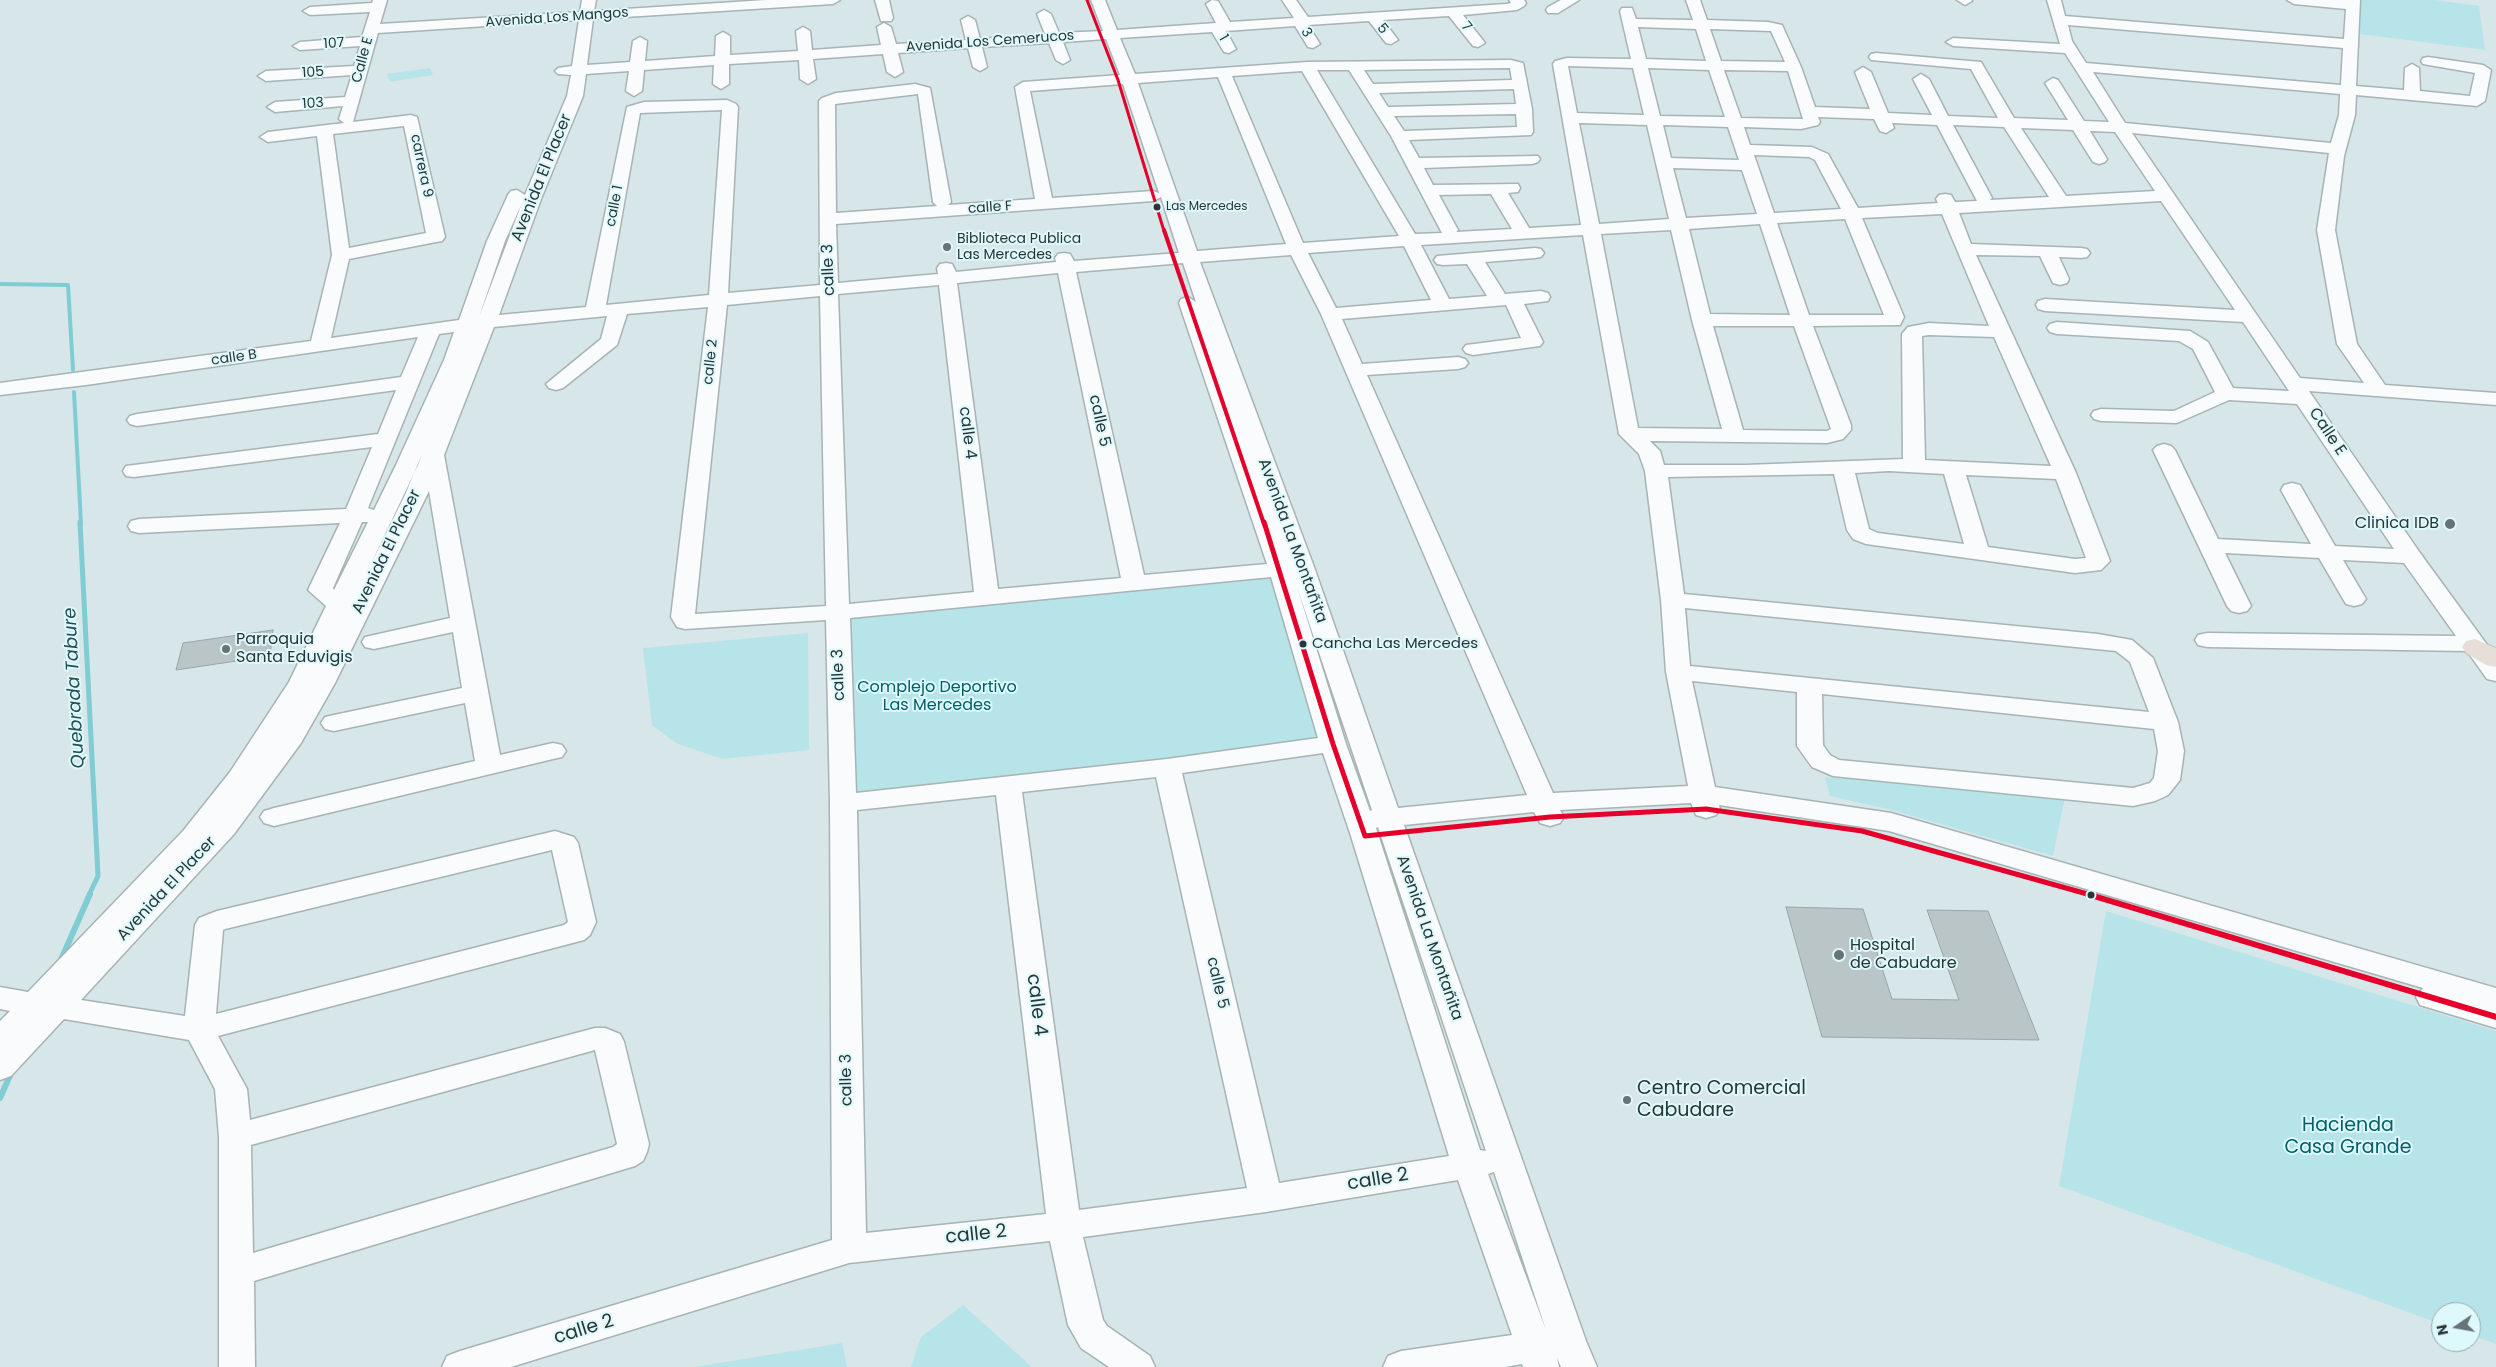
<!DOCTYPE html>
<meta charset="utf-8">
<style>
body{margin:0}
#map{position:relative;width:2496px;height:1367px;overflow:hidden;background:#d7e6e8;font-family:Poppins,sans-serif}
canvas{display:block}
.north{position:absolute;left:2431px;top:1302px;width:50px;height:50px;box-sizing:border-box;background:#def9fc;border:1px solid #96abad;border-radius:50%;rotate:258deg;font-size:14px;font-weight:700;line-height:20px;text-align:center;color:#2a3536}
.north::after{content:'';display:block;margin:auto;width:18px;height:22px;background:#677374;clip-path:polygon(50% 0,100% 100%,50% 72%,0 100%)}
</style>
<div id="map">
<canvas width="2496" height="1367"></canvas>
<div class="north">N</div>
</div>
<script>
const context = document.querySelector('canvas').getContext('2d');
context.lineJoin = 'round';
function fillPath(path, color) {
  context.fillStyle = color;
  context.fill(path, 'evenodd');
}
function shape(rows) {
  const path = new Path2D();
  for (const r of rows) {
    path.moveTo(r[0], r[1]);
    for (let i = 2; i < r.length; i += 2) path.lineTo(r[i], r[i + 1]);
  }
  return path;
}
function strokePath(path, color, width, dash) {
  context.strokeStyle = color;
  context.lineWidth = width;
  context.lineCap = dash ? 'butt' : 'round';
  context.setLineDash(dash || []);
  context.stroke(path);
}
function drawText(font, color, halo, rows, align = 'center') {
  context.font = font + ' Poppins,sans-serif';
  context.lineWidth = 4;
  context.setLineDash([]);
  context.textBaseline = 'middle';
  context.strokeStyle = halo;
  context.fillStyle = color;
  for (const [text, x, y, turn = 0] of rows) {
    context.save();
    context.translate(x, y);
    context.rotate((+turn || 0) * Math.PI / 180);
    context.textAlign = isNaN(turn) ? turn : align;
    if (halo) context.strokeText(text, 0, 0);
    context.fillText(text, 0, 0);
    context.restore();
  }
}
fillPath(shape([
 [2357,0,2435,0,2479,6,2485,50,2360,34],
 [430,68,433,75,390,82,387,74],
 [1275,572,1327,741,848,799,842,615],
 [808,633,809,750,722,759,676,743,652,725,643,648],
 [1825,777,2065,797,2053,856,1888,809,1830,796],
 [2106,911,2496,1031,2496,1344,2471,1335,2471,1312,2441,1312,2441,1324,2059,1186],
 [963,1305,1032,1367,911,1367,921,1337],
 [842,1343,847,1367,695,1367]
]), '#b7e4e9');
strokePath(shape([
 [0,284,68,285,73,370],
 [74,392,81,524]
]), '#80ccd4', 4);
strokePath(shape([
 [80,522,98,876,89,895]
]), '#80ccd4', 5);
strokePath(shape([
 [60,962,90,894],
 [0,1098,12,1071]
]), '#80ccd4', 6);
const building = shape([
 [273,630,270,656,176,670,183,643,273,630],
 [1786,907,1863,909,1892,999,1959,1000,1927,910,1988,911,2039,1040,1822,1037,1786,907]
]);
fillPath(building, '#b9c5c6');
strokePath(building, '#99a5a6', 1);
const minor = shape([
 [373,0,387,0,380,24,580,12,582,0,596,0,594,11,766,0,840,0,833,4,593,19,587,65,630,62,633,41,640,37,647,41,645,61,715,56,716,36,723,32,730,36,730,55,798,51,796,31,803,27,810,31,812,50,881,45,877,27,884,23,891,27,896,44,966,40,961,20,968,16,975,20,980,39,1045,34,1037,14,1044,10,1051,14,1059,33,1103,31,1091,0,1105,0,1117,30,1216,23,1206,4,1212,0,1218,1,1230,22,1294,18,1282,0,1296,0,1308,17,1506,4,1511,3,1509,0,1524,0,1526,3,1524,6,1517,10,1463,15,1485,43,1478,47,1473,46,1449,16,1383,20,1398,40,1391,44,1386,43,1369,21,1308,25,1320,44,1313,48,1308,47,1295,26,1226,31,1236,49,1229,53,1224,52,1212,32,1120,38,1135,74,1307,62,1511,60,1523,63,1532,109,1533,132,1531,135,1409,140,1419,158,1538,156,1540,159,1538,162,1532,164,1424,168,1433,185,1518,184,1520,188,1518,192,1508,193,1529,228,1581,225,1553,64,1555,61,1567,58,1631,59,1620,11,1622,8,1632,8,1636,19,1693,20,1686,0,1700,0,1707,20,1768,22,1782,25,1801,67,1815,107,1870,109,1855,72,1863,67,1871,72,1888,113,1932,115,1913,79,1921,74,1929,79,1948,116,1998,118,1971,69,1871,60,1869,57,1871,54,1876,53,1981,62,2014,118,2068,120,2045,83,2053,78,2058,80,2084,121,2109,122,2065,53,1953,46,1946,42,1953,38,2060,44,2047,0,2061,0,2065,16,2344,39,2346,9,2294,4,2287,0,2360,0,2356,86,2404,90,2405,68,2412,64,2419,68,2420,91,2470,96,2475,73,2423,64,2421,61,2423,58,2428,57,2483,65,2491,70,2485,101,2477,106,2356,95,2355,115,2344,156,2335,230,2357,344,2385,385,2496,393,2496,405,2309,391,2420,553,2496,657,2496,681,2487,679,2467,651,2207,647,2198,645,2195,640,2198,635,2207,633,2456,636,2404,563,2343,560,2366,599,2362,604,2354,606,2346,604,2319,558,2225,553,2251,606,2247,611,2239,613,2231,611,2227,606,2153,450,2157,446,2164,444,2171,446,2175,450,2218,539,2311,544,2281,490,2284,485,2292,483,2300,485,2335,546,2394,549,2297,404,2229,400,2177,423,2101,421,2094,419,2091,415,2094,411,2101,409,2174,411,2215,392,2193,349,2179,341,2057,334,2050,332,2047,328,2050,324,2057,322,2190,331,2208,342,2233,388,2289,391,2243,322,2045,311,2038,309,2036,305,2038,301,2045,299,2235,310,2161,201,1959,213,1971,244,2081,248,2087,249,2090,253,2087,257,2081,258,2059,257,2069,279,2067,283,2060,285,2053,283,2040,256,1976,255,2076,473,2110,561,2101,570,2075,573,1866,544,1853,539,1847,530,1834,474,1668,477,1684,594,2098,634,2132,640,2153,658,2178,722,2184,751,2180,780,2168,795,2155,801,2133,806,1833,776,1812,767,1797,746,1797,692,1692,681,1715,787,1891,813,2496,988,2496,1028,2420,1005,2416,997,2423,988,1889,831,1719,805,1720,809,1716,815,1706,818,1696,815,1691,803,1560,810,1564,817,1560,823,1550,826,1540,823,1534,812,1404,825,1586,1341,1597,1367,1561,1367,1557,1358,1559,1367,1523,1367,1522,1364,1505,1367,1383,1367,1388,1356,1401,1351,1512,1335,1458,1180,1266,1212,1083,1237,1103,1320,1107,1326,1150,1356,1155,1367,1109,1367,1081,1348,1068,1325,1050,1241,849,1263,511,1367,442,1367,447,1356,460,1351,832,1240,830,803,826,620,685,629,677,627,671,617,708,307,627,314,617,345,563,388,556,390,549,388,546,384,601,339,607,316,494,327,444,455,500,755,553,743,562,745,566,751,562,757,553,759,274,826,264,823,260,817,264,811,274,808,475,761,465,703,334,731,325,729,321,723,325,717,334,715,462,688,453,632,374,649,365,647,362,642,365,637,450,618,429,491,335,683,301,743,234,834,81,1000,185,1016,195,925,199,918,217,911,555,831,574,837,578,843,596,922,590,935,584,940,218,1036,247,1089,250,1120,595,1028,605,1028,620,1034,624,1042,649,1144,647,1152,643,1161,635,1166,254,1281,255,1367,219,1367,219,1137,215,1089,189,1040,64,1019,11,1076,0,1080,0,1021,10,1011,0,1009,0,987,28,992,183,831,230,772,289,682,326,606,308,590,340,523,139,533,131,531,128,526,131,521,139,519,346,509,372,447,134,477,126,476,123,471,126,466,134,465,378,434,396,390,137,426,130,424,127,420,130,416,137,414,401,377,418,337,86,385,0,395,0,383,311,341,332,255,317,136,268,142,260,137,268,132,344,123,339,119,343,106,275,112,267,107,275,102,345,97,352,75,266,81,258,76,266,71,354,66,360,46,300,50,293,46,300,42,362,37,370,12,310,15,303,11,310,7,372,3,373,0],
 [579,20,572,66,558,68,555,71,558,74,571,75,567,96,525,195,517,190,511,191,508,195,487,241,459,320,331,338,349,259,436,242,442,241,445,237,417,117,411,115,353,122,378,33,579,20],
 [2068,25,2343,48,2341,85,2086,63,2072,41,2068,25],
 [1638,27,1696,29,1706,61,1646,59,1638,27],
 [1710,29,1771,31,1785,62,1721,61,1710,29],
 [1106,39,1120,75,1023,82,1015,87,1035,199,948,205,951,202,930,88,915,84,836,93,822,98,819,101,820,285,728,293,738,107,736,104,727,100,644,102,627,107,586,307,499,315,541,199,583,96,586,74,629,71,626,91,634,96,642,91,644,70,714,65,713,84,721,89,729,84,729,64,799,60,800,79,808,84,816,79,813,59,883,54,887,72,895,77,903,72,898,53,968,48,973,67,980,71,987,67,982,47,1049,43,1056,60,1063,64,1070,60,1063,42,1106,39],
 [1568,66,1633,68,1644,115,1577,113,1568,66],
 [1510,68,1512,80,1373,84,1364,70,1510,68],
 [1648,68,1709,70,1725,117,1660,116,1648,68],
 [1317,70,1349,70,1391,136,1442,233,1415,234,1317,70],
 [1724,70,1788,71,1803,119,1741,118,1724,70],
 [1302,71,1399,236,1303,243,1232,76,1302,71],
 [2093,72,2340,94,2339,115,2331,143,2125,123,2093,72],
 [1218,77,1286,244,1197,251,1138,83,1218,77],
 [1123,84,1159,193,1153,191,1052,198,1030,91,1123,84],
 [1514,89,1516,104,1388,107,1379,93,1514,89],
 [918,94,933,202,937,206,836,213,835,104,918,94],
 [722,110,709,295,606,305,640,113,722,110],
 [1516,114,1517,127,1404,131,1394,116,1516,114],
 [1818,117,1874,119,1880,131,1886,133,1894,128,1892,123,1937,125,1977,201,1955,202,1951,195,1945,194,1939,195,1936,199,1938,203,1858,208,1828,154,1812,147,1750,145,1744,127,1801,129,1818,125,1820,122,1818,117],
 [1579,123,1647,125,1669,219,1599,224,1579,123],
 [1663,125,1728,127,1739,160,1671,158,1663,125],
 [1953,125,2004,127,2049,197,1990,200,1992,198,1953,125],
 [404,126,426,233,349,248,333,134,404,126],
 [2021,128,2073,130,2093,162,2099,164,2105,162,2107,159,2090,131,2115,132,2155,191,2066,196,2021,128],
 [2132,133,2329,153,2317,230,2337,344,2364,383,2300,378,2132,133],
 [1754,155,1809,157,1815,160,1841,209,1774,213,1754,155],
 [1673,168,1742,170,1757,214,1686,218,1673,168],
 [1491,194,1512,229,1456,232,1458,230,1439,195,1491,194],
 [1161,197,1179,253,1074,261,1070,254,1064,253,1058,254,1055,258,1056,262,956,272,952,264,946,263,940,264,937,268,938,274,838,283,836,224,1153,201,1161,197],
 [522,203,479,317,505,241,522,203],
 [1942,214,1989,326,1929,323,1908,327,1902,334,1903,459,1746,465,1664,465,1660,451,1650,441,1827,443,1843,439,1851,430,1851,425,1813,326,1900,325,1904,317,1862,218,1942,214],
 [1845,219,1884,315,1809,315,1777,223,1845,219],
 [1760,224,1790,315,1710,314,1689,229,1760,224],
 [1671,230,1692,320,1722,429,1638,428,1601,234,1671,230],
 [1583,235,1619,434,1639,454,1645,471,1661,600,1666,672,1688,786,1553,793,1367,375,1458,369,1465,367,1468,363,1465,359,1458,357,1362,364,1342,319,1506,305,1521,338,1466,345,1463,349,1466,353,1473,355,1540,346,1543,342,1524,304,1548,301,1550,297,1548,293,1541,291,1505,294,1485,262,1535,258,1541,257,1544,253,1541,249,1535,248,1437,256,1434,260,1437,264,1443,265,1467,264,1487,296,1449,299,1421,245,1583,235],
 [1404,246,1431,300,1336,308,1308,253,1404,246],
 [1291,255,1321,314,1527,795,1398,808,1314,567,1200,262,1291,255],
 [1183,263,1196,302,1188,297,1181,299,1179,303,1267,564,1144,575,1076,272,1183,263],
 [1058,273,1121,578,998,589,957,283,1058,273],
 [939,285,974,592,849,604,838,294,939,285],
 [820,296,826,606,695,614,727,305,820,296],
 [1713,326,1794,326,1831,429,1827,431,1743,430,1713,326],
 [454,332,444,360,396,465,374,510,368,508,439,334,454,332],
 [1929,335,1994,337,2051,466,1925,460,1922,336,1929,335],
 [422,454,405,495,367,572,418,465,422,454],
 [1889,471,1944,474,1964,544,1878,533,1869,529,1855,473,1889,471],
 [1966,475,2056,479,2086,558,2075,559,1988,547,1966,475],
 [362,522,368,522,334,590,333,588,362,522],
 [1271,577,1318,738,1167,759,856,793,850,618,1271,577],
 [1297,587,1372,810,1370,811,1346,744,1297,587],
 [1685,608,2116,651,2130,662,2149,712,1690,666,1685,608],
 [1822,694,2154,729,2158,751,2154,778,2150,783,2133,788,1839,760,1830,755,1823,745,1822,694],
 [1323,753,1351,836,1449,1156,1279,1183,1182,773,1323,753],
 [1156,777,1247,1188,1079,1210,1022,792,1156,777],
 [996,795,1046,1214,866,1233,857,810,996,795],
 [1378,827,1486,1151,1480,1150,1376,828,1378,827],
 [552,850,568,922,564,925,216,1014,223,930,225,929,552,850],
 [595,1050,617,1144,613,1147,253,1253,251,1145,595,1050],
 [1494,1172,1546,1330,1488,1174,1494,1172],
 [875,0,889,0,893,18,891,21,881,21,875,0],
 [1561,0,1579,0,1558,13,1548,13,1546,10,1548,7,1561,0],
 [1957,0,1971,0,1972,1,1965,5,1957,0]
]);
const highway = shape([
 [2475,639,2496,648,2496,667,2486,665,2466,653,2462,647,2466,641,2475,639]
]);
strokePath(minor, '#a7b3b4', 3);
strokePath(highway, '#bac2c3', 2);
fillPath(minor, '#f9fbfc');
fillPath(highway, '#e8ded9');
strokePath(shape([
 [1087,0,1118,80,1164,231]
]), '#e4002b', 3);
strokePath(shape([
 [1164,230,1264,524]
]), '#e4002b', 4);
strokePath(shape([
 [1264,522,1333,744,1365,836,1550,817,1706,809,1862,831,2091,895]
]), '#e4002b', 5);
strokePath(shape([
 [2087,894,2496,1017]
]), '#e4002b', 6);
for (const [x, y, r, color] of [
 [1157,207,4.5,"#2a3536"],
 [947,247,5,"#677374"],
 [2450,524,6,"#677374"],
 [1303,644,4.5,"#2a3536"],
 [226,649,5,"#677374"],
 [2091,895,4.5,"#2a3536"],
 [1839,955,6,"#677374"],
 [1627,1100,5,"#677374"]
]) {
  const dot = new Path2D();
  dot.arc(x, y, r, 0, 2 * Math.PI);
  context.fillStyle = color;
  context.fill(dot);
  strokePath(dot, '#def9fc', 2);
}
drawText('12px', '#2a3536', '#def9fc', [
 ["Las Mercedes",1166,207]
], 'left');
drawText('14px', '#2a3536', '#def9fc', [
 ["Avenida Los Mangos",557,18,-4],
 ["7",1466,27,50],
 ["5",1382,29,52],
 ["3",1306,33,58],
 ["1",1223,38,61],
 ["Avenida Los Cemerucos",990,42,-4],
 ["107",334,44,-4],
 ["Calle E",363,60,-75],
 ["105",313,73,-4],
 ["103",313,104,-4],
 ["carrera 9",421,166,78],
 ["calle 1",615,206,-79],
 ["calle F",990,208,-4],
 ["calle B",234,358,-8],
 ["calle 2",711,362,-84]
]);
drawText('14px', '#2a3536', '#def9fc', [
 ["Biblioteca Publica",957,239],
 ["Las Mercedes",957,255]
], 'left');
drawText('15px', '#2a3536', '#def9fc', [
 ["Cancha Las Mercedes",1312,644]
], 'left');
drawText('16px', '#2a3536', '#def9fc', [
 ["Avenida El Placer",542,178,-68],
 ["calle 3",829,270,-92],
 ["calle 5",1099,421,78],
 ["Calle E",2327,432,56],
 ["calle 4",967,433,83],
 ["Avenida La Montañita",1292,541,70],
 ["Avenida El Placer",387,552,-64],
 ["calle 3",839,675,-92],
 ["Avenida El Placer",167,889,-47],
 ["Avenida La Montañita",1429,938,71],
 ["calle 5",1217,983,77],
 ["calle 3",847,1080,-91]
]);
drawText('16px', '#2a3536', '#def9fc', [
 ["Clinica IDB",2439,524,"right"],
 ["Parroquia",236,640],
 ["Santa Eduvigis",236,658],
 ["Hospital",1850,946],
 ["de Cabudare",1850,964]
], 'left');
drawText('16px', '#026068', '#def9fc', [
 ["Complejo Deportivo",937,688],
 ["Las Mercedes",937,706]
]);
drawText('italic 18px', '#214f54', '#def9fc', [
 ["Quebrada Tabure",75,688,-93]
]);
drawText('19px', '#2a3536', '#def9fc', [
 ["calle 4",1036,1005,83],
 ["calle 2",1378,1180,-9],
 ["calle 2",976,1235,-6],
 ["calle 2",584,1330,-17]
]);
drawText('19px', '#2a3536', '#def9fc', [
 ["Centro Comercial",1637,1089],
 ["Cabudare",1637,1111]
], 'left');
drawText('19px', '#026068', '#def9fc', [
 ["Hacienda",2348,1126],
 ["Casa Grande",2348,1148]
]);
</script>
